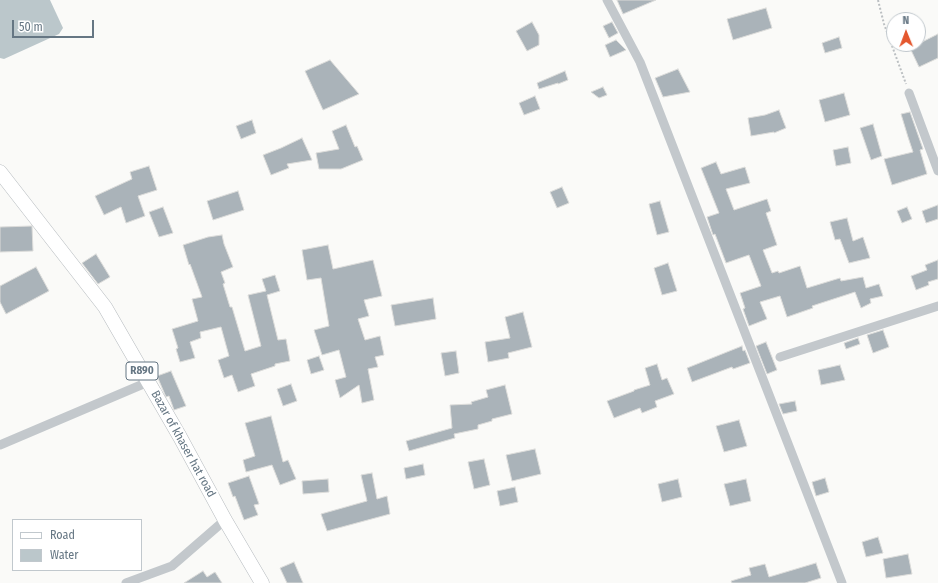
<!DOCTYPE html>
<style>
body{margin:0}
#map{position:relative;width:938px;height:583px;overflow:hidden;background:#fafaf8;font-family:"Fira Sans Condensed",sans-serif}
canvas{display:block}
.legend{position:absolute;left:12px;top:519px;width:130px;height:52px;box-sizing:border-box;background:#fff;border:1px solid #c1c8cd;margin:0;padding:5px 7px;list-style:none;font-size:12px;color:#657683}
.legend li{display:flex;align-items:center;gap:8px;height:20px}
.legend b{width:20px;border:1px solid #c1c8cd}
.north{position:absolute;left:886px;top:12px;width:40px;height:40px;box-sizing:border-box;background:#fff;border:1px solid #c1c8cd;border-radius:50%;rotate:359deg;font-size:11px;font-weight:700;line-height:16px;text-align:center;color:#657683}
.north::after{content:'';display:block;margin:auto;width:14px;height:18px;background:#e4572e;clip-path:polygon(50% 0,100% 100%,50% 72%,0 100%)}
.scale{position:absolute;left:12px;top:20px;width:82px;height:18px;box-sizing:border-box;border:2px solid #657683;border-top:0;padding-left:5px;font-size:12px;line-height:14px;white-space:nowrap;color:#657683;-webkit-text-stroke:3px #fff;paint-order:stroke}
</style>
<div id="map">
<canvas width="938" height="583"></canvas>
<ul class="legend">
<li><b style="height:5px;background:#fff"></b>Road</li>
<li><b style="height:11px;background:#bbc7cb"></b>Water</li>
</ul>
<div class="north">N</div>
<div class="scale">50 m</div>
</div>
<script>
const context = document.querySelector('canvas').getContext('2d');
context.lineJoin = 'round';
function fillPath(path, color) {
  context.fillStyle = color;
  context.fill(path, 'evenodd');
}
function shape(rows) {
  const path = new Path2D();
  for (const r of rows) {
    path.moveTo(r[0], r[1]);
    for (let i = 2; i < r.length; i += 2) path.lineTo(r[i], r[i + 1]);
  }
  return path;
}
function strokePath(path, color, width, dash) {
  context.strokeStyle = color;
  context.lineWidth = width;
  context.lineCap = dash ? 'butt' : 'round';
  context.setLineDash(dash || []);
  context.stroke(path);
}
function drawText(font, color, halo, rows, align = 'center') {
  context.font = font + ' "Fira Sans Condensed",sans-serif';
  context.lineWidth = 4;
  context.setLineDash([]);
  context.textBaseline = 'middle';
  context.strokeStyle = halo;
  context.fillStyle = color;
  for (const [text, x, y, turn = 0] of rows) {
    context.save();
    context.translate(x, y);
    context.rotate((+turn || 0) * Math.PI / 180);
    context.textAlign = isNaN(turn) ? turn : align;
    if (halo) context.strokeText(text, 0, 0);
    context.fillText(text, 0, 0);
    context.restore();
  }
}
fillPath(shape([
 [0,0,50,0,63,28,59,34,4,59,0,58]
]), '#bbc7cb');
const building = shape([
 [617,0,656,0,623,14,617,0],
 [766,8,772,28,733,40,727,19,766,8],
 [532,22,539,35,539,45,527,51,516,31,532,22],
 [612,22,618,33,609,38,603,26,612,22],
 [938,34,938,58,919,67,910,48,938,34],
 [839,37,842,48,825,53,822,43,839,37],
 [616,40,626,50,610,57,605,45,616,40],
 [330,60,359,94,323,110,305,71,330,60],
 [678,69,690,92,663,97,655,78,678,69],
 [565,71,568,80,558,84,558,83,539,89,537,83,565,71],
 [603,87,607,95,599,98,591,92,603,87],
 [844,93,850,115,825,122,819,100,844,93],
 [535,96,540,109,524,115,519,103,535,96],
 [779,110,786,128,774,133,774,132,751,136,748,118,765,115,779,110],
 [910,112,923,149,920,150,927,174,892,185,884,159,913,152,908,137,901,114,910,112],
 [252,120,256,133,241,139,236,126,252,120],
 [873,124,882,156,871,160,860,128,873,124],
 [346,125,355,147,357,146,363,160,341,169,319,169,316,153,339,149,332,131,346,125],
 [302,138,312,160,287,164,289,168,271,175,263,155,281,148,302,138],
 [848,147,851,163,836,166,833,150,848,147],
 [716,162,721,174,745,167,750,183,726,189,734,210,767,199,771,211,766,213,777,245,763,250,772,273,778,271,779,273,800,266,807,288,840,278,841,281,863,277,866,288,879,284,883,296,870,299,871,303,861,308,855,292,812,306,813,308,787,317,780,296,760,302,767,319,749,326,743,309,745,308,740,293,761,286,749,255,726,263,715,234,713,235,707,217,719,213,701,168,716,162],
 [149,166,157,190,138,196,145,216,126,223,121,207,104,215,95,196,132,179,130,172,149,166],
 [562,187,569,203,557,208,550,192,562,187],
 [238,191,244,210,213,220,207,201,238,191],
 [660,201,669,232,657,235,649,204,660,201],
 [938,205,938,219,926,223,922,211,938,205],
 [163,207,173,233,159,237,149,212,163,207],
 [907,207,912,219,902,223,897,211,907,207],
 [847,218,853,241,863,237,870,258,849,263,840,239,835,240,830,222,847,218],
 [32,226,33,251,0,252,0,227,32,226],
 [222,235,224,244,233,267,221,272,225,283,223,284,230,307,232,307,245,351,261,346,248,295,266,291,262,279,275,275,280,291,267,295,278,340,286,339,290,361,275,364,275,366,251,374,255,386,238,392,232,375,224,378,218,360,229,356,221,327,200,332,201,338,190,342,195,358,180,362,176,349,178,348,172,329,198,321,192,299,202,297,190,264,189,265,183,245,208,237,222,235],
 [328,245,333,269,373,260,382,296,364,300,369,316,358,319,365,340,380,336,384,355,375,357,378,367,368,369,374,400,362,403,359,385,340,398,335,380,346,377,339,350,322,355,314,330,329,326,321,278,307,280,302,250,328,245],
 [96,254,110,277,98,284,82,263,96,254],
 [938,260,938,279,928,282,929,285,916,290,911,276,927,270,925,265,938,260],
 [668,263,677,291,662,295,654,268,668,263],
 [36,267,49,291,6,314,0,302,0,286,36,267],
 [433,298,436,319,395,326,391,305,433,298],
 [523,312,532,347,508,353,509,358,488,362,485,342,510,338,505,317,523,312],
 [883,330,889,347,873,353,867,335,883,330],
 [858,338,860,344,846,349,844,343,858,338],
 [766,342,777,370,767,374,756,346,766,342],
 [742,346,743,351,745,350,750,363,733,369,732,367,692,382,687,368,742,346],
 [456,351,459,373,445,376,441,353,456,351],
 [319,356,324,370,311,374,307,360,319,356],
 [657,364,662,380,667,378,674,394,655,401,657,407,642,413,640,408,614,418,607,401,634,391,634,390,650,385,645,368,657,364],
 [840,365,845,380,821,385,818,370,840,365],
 [171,371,186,406,174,410,169,396,166,397,157,376,171,371],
 [291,384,297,401,283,406,277,389,291,384],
 [505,385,512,414,492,419,492,421,478,425,478,429,454,434,455,438,409,451,406,441,452,428,450,405,472,404,471,402,488,397,486,390,505,385],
 [795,401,797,411,783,414,779,404,795,401],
 [271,416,283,462,288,460,296,479,280,485,272,465,246,472,243,460,255,456,245,423,271,416],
 [739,420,747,446,724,452,716,426,739,420],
 [535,449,541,474,512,481,506,455,535,449],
 [484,459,490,485,474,489,468,462,484,459],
 [423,464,425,475,406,479,404,468,423,464],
 [372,473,377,499,387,496,390,514,327,531,321,514,367,501,361,475,372,473],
 [249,476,259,504,254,505,258,515,244,520,235,496,233,497,228,483,249,476],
 [825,478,829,492,816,496,812,482,825,478],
 [328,479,329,492,303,494,302,481,328,479],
 [678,479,682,497,662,502,658,484,678,479],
 [746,479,751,501,730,506,724,484,746,479],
 [515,487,518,502,500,506,497,491,515,487],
 [878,537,883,553,866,557,862,542,878,537],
 [908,554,912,574,886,578,883,559,908,554],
 [294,562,303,583,287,583,280,568,294,562],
 [816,563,821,578,805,583,732,583,731,581,751,575,749,568,765,564,769,577,816,563],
 [203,571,207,577,215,572,222,583,184,583,203,571]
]);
fillPath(building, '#aab3b9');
strokePath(building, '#dcdcda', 1);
const primary = shape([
 [0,172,105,307,180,437,225,520,262,583]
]);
strokePath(primary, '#b5babe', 15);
strokePath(shape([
 [878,0,884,24,906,84]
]), '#bbbfc2', 2, [2, 2]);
strokePath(shape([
 [607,0,640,62,842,583],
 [909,93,938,171],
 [780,357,938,306],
 [0,445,148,382],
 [126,583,172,566,225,520]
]), '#c3c8cc', 9);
strokePath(primary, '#fff', 14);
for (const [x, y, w] of [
 [142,371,32]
]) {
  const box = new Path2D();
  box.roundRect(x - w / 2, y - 9, w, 18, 3);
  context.fillStyle = '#fff';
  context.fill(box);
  strokePath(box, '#657683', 1);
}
drawText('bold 11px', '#657683', null, [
 ["R890",142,371]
]);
drawText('12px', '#657683', '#fff', [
 ["Bazar of khaser hat road",183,444,61]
]);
</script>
